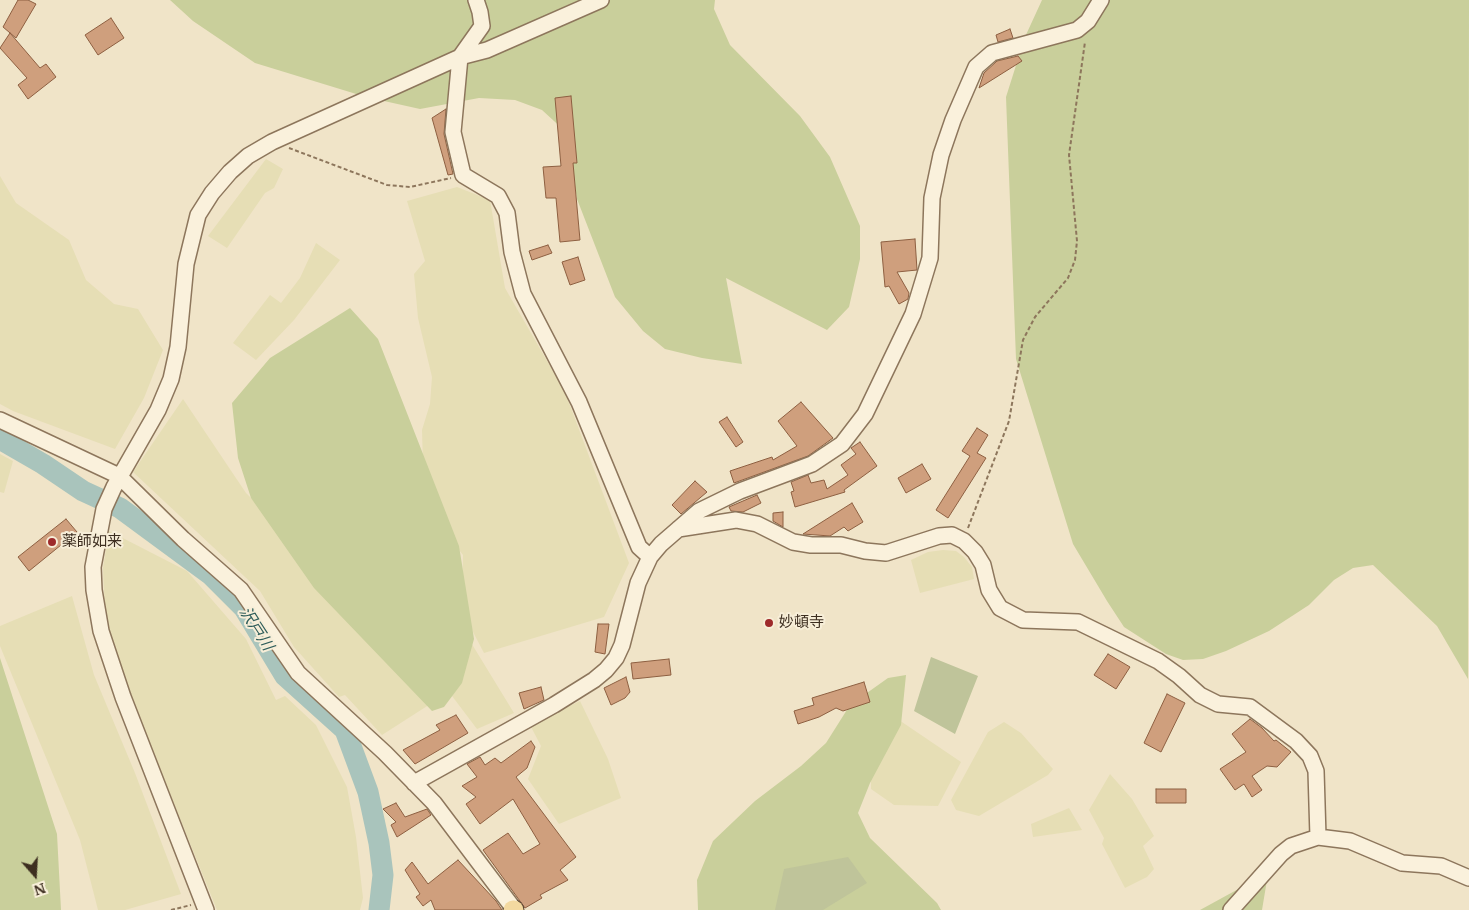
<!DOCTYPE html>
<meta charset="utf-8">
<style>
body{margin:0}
#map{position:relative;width:1469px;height:910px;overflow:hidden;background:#f0e4c8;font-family:Merriweather,serif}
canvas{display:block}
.north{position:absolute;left:10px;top:850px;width:50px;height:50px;-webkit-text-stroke:4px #f7eed8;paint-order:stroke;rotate:161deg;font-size:14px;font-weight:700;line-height:20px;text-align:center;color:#3d2e20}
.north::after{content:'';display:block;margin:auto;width:18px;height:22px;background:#3d2e20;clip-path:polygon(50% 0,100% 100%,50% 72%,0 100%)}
</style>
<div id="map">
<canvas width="1469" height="910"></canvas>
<div class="north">N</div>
</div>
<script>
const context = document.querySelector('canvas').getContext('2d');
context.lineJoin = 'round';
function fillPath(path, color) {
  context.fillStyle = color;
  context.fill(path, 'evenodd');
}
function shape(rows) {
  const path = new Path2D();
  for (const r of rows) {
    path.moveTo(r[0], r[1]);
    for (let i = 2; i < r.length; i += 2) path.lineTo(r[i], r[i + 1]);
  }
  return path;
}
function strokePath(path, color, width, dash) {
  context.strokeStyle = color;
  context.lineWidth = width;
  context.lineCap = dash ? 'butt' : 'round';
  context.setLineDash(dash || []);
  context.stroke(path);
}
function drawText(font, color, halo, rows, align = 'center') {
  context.font = font + ' Merriweather,"Noto Sans JP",serif';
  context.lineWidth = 4;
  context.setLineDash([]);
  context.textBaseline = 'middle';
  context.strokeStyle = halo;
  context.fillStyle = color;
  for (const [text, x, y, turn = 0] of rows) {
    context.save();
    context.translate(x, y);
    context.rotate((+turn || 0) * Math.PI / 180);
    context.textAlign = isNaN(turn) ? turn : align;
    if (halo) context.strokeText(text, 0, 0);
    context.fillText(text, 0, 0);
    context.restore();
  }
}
fillPath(shape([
 [266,159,283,169,274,188,265,193,227,248,208,236],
 [0,176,16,203,69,240,86,280,114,304,138,309,163,350,144,398,115,449,13,411,0,404],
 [457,187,490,200,505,288,565,392,629,563,604,617,484,653,462,611,463,555,448,536,423,466,422,430,430,404,432,377,418,318,414,274,425,261,407,201],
 [316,243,340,260,294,320,256,360,233,343,270,295,281,303,300,278],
 [183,399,246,493,305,551,459,623,514,713,477,729,449,692,382,735,345,695,339,697,294,647,260,591,133,472],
 [0,454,13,461,4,493,0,492],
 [109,531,187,571,246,639,276,700,285,696,316,725,347,787,356,837,363,898,360,910,217,910,106,636,103,568],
 [943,550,956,551,964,557,972,567,974,579,920,593,911,560,928,552],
 [72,596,94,675,135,773,181,894,125,910,98,910,80,840,0,646,0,626],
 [580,701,608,759,621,798,559,824,528,779,541,746,530,725],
 [896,718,961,762,938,806,894,805,871,789,871,768],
 [1004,722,1021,733,1053,769,1048,775,979,816,956,810,951,800,988,732],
 [1110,774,1132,799,1154,836,1143,846,1154,869,1147,877,1125,888,1102,844,1104,838,1089,810],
 [1069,808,1082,830,1033,837,1031,824]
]), '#e6deb5');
fillPath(shape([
 [170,0,715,0,714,9,730,45,800,116,830,157,860,226,860,259,849,307,827,330,726,278,742,364,702,358,665,349,643,331,615,297,577,199,566,132,542,110,515,100,479,98,420,109,366,97,255,63,193,21],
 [1042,0,1469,0,1468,679,1437,626,1373,565,1353,568,1334,580,1309,605,1269,631,1226,651,1203,659,1183,660,1166,654,1124,627,1107,601,1073,544,1016,359,1006,97,1025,37],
 [350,308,378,339,459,546,474,639,462,683,444,707,432,711,314,588,251,498,238,458,232,403,270,358],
 [0,658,57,834,61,910,0,910],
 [906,675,901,725,870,783,858,813,870,838,937,903,941,910,698,910,697,880,713,841,755,801,801,766,826,743,850,705,888,678],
 [1267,880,1262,910,1200,910,1253,881]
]), '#c9cf9b');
fillPath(shape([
 [931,657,978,676,955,734,914,711],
 [848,857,867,883,823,910,775,910,784,869]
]), '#bfc49a');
strokePath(shape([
 [0,439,43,464,83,491,120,508,211,575,244,608,285,676,345,730,368,792,379,843,383,875,379,910]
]), '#a9c4bc', 21);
const building = shape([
 [18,0,28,0,36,4,16,38,3,27,18,0],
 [111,18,124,38,98,55,85,35,111,18],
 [1010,29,1013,38,998,42,996,35,1010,29],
 [10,33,40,68,46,64,56,77,28,99,18,85,27,78,0,48,10,33],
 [1018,56,1022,61,979,88,984,73,997,61,1018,56],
 [571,96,577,163,573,163,580,240,560,242,556,198,546,198,543,167,561,166,555,98,571,96],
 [446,109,444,134,453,174,448,175,432,118,446,109],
 [915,239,917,270,897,272,909,293,908,299,899,304,889,286,885,287,881,242,915,239],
 [548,245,552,253,532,260,529,251,548,245],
 [578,257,585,280,570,285,562,262,578,257],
 [801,402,833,438,808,456,734,483,730,471,772,457,773,460,797,446,778,421,801,402],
 [727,417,743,442,736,447,719,422,727,417],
 [977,428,988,435,977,453,986,458,948,518,936,510,970,456,962,451,977,428],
 [860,442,877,466,844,490,845,492,795,507,791,492,794,491,791,482,808,475,811,483,824,480,827,489,848,475,841,465,856,454,851,448,860,442],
 [922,464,931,479,906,493,898,478,922,464],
 [695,481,707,492,681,514,672,505,695,481],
 [757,495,761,503,743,512,731,511,729,507,757,495],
 [852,503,863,522,848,531,844,527,830,536,803,534,852,503],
 [783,512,783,527,773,521,773,513,783,512],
 [66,519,77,532,29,571,18,557,66,519],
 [598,624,609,624,605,654,595,652,598,624],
 [1108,654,1130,667,1116,689,1094,675,1108,654],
 [669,659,671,675,633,679,631,663,669,659],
 [626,677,630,692,625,698,611,705,604,688,626,677],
 [864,682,870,702,843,711,836,708,819,717,798,724,794,711,814,705,812,698,864,682],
 [541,687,544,700,524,709,519,693,541,687],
 [1167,694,1185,703,1161,752,1144,743,1167,694],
 [456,715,468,733,415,764,403,750,440,730,436,725,456,715],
 [1250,719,1262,728,1274,741,1276,740,1291,752,1277,767,1267,766,1252,776,1262,790,1252,797,1244,784,1235,790,1220,769,1246,752,1232,734,1250,719],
 [531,741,535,747,527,768,516,777,576,857,560,870,568,880,540,895,542,898,525,908,483,850,508,833,523,854,540,844,513,799,480,824,466,804,476,797,462,786,477,777,467,764,480,757,485,765,495,758,501,763,531,741],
 [1156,789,1186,789,1186,803,1156,803,1156,789],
 [396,803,405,817,427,809,431,815,397,837,391,825,396,822,383,809,396,803],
 [458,860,496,901,502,910,435,910,431,900,423,906,416,897,420,894,405,870,412,862,428,884,458,860]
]);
fillPath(building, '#cf9f7d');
strokePath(building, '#8d5f41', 1);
const minor = shape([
 [476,0,480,12,482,26,460,57,453,132,463,175,498,196,507,213,512,252,523,294,579,402,639,547,650,557],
 [0,420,119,476,183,539,241,590,298,673,385,753,434,803,514,909],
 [678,529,736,520,757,524,793,542,811,545,841,545,865,551,886,553,939,536,952,535,964,541,975,552,983,565,989,590,1000,608,1023,620,1078,622,1158,661,1179,676,1200,695,1218,704,1250,707,1296,741,1310,756,1316,771,1318,837],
 [414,783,554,705,594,680,606,670,616,658,622,645,638,583,650,557,661,544,699,511,740,491,812,464,842,444,865,414,913,314,930,258,932,198,941,155,953,120,976,67,992,53,1077,30,1088,21,1101,0],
 [206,910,123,697,101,631,94,590,93,567,104,509,114,487,158,410,171,379,178,347,186,264,198,215,212,193,230,172,248,156,272,142,460,57,487,50,601,0],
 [1231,910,1281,854,1291,846,1318,837,1350,841,1402,863,1441,866,1469,878]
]);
const major = shape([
 [513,910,514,910]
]);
strokePath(minor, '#8d765c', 18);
strokePath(major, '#5b4430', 21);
strokePath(shape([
 [289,148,387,185,410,187,451,178],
 [968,528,1009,421,1023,340,1035,317,1068,278,1075,260,1077,241,1069,155,1085,42],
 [171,910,191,905]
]), '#8d765c', 2, [4, 2.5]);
strokePath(minor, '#faf1dc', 15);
strokePath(major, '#f3d9a0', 19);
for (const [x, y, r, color] of [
 [52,542,5,"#9e2a2b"],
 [769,623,5,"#9e2a2b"]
]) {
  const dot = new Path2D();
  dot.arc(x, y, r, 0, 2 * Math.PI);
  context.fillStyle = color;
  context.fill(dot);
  strokePath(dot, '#f7eed8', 2);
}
drawText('15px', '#3d2e20', '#f7eed8', [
 ["薬師如来",62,542],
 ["妙頓寺",779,623]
], 'left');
drawText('italic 16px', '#2f5d5a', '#f7eed8', [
 ["沢戸川",256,629,57]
]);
</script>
